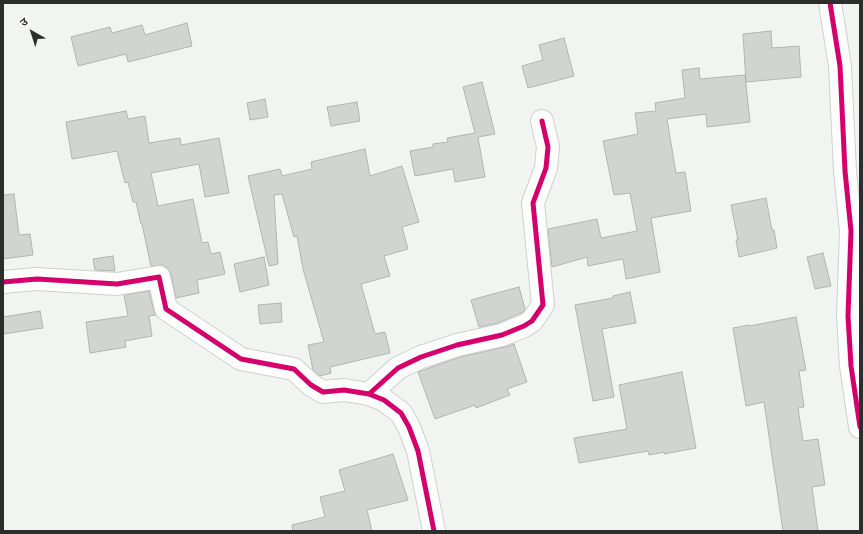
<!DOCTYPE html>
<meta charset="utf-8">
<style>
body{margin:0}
#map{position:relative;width:863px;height:534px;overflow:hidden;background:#f2f4f2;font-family:"Fira Sans","Noto Sans Devanagari",sans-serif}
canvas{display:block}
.frame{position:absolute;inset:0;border:4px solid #2c2d2c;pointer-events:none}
.north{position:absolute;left:12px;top:12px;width:40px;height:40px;-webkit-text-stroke:3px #fff;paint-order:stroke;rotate:321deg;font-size:11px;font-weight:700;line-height:16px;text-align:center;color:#2c2d2c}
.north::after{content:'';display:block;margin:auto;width:14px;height:18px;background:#2c2d2c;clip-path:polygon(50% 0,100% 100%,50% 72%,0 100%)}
</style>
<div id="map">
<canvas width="863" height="534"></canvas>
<div class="frame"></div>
<div class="north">उ</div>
</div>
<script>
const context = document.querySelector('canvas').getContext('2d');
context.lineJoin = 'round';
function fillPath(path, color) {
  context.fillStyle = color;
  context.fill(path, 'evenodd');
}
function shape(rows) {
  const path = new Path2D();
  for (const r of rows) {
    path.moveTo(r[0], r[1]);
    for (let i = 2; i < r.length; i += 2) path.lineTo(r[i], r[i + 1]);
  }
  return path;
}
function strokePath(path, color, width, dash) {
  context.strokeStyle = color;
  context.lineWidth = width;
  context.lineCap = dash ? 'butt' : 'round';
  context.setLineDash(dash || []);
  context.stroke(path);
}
const building = shape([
 [187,23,192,46,128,62,126,54,78,66,71,37,110,27,112,33,142,25,145,35,187,23],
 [771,31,772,48,799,46,801,77,746,82,743,34,771,31],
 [564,38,574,76,528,88,522,66,543,60,539,45,564,38],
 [699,68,700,79,745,75,750,122,707,127,706,114,667,119,676,173,685,172,691,211,651,218,660,272,626,279,623,259,588,266,587,257,552,267,548,229,597,219,601,238,637,231,630,193,614,195,603,141,638,134,635,113,656,111,655,103,685,98,682,70,699,68],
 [482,82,495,134,478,137,485,177,455,182,453,169,415,176,410,151,433,147,433,144,448,142,447,138,475,133,463,87,482,82],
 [265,99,268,117,250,120,247,103,265,99],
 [357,102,360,121,331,126,327,107,357,102],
 [126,111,128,119,145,116,149,143,180,138,181,145,219,138,229,193,205,197,199,164,151,173,158,206,193,199,202,243,208,242,211,254,220,252,225,274,197,280,199,293,176,298,171,274,169,269,163,265,151,266,142,224,141,224,136,202,133,202,128,182,125,183,117,151,72,159,66,122,126,111],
 [365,149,370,176,402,166,419,222,402,227,408,249,384,256,390,276,361,284,375,334,385,332,390,353,330,367,331,373,320,376,313,370,308,345,324,342,303,269,297,236,294,237,282,194,274,195,278,264,269,266,248,176,280,169,282,176,312,169,311,162,365,149],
 [14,194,19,235,30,234,33,255,3,259,3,195,14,194],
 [766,198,772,230,774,230,777,248,739,257,736,240,738,240,731,205,766,198],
 [823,253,831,286,815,289,807,257,823,253],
 [113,256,115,271,95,270,93,259,113,256],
 [264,257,269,285,240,292,234,264,264,257],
 [519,287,525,309,523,312,498,323,479,327,471,300,519,287],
 [149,291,154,312,156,315,149,316,152,336,125,341,126,347,90,353,86,322,128,316,124,295,149,291],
 [630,292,636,323,602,329,614,397,593,401,575,305,613,298,613,296,630,292],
 [281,303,282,322,260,324,258,305,281,303],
 [40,311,43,328,3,334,3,317,40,311],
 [796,317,806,370,799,371,804,407,798,408,803,441,818,439,825,485,812,487,818,531,783,531,764,402,746,406,733,328,749,325,750,326,796,317],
 [514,344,527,382,507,389,510,395,476,408,475,405,435,419,418,372,460,357,505,347,514,344],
 [682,372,696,448,664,454,664,452,649,455,648,451,579,463,574,438,627,429,619,385,682,372],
 [393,454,408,500,367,510,372,531,293,531,292,525,325,517,320,497,345,491,339,470,393,454]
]);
fillPath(building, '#d2d4d2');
strokePath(building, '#b2b4b2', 1);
const minor = shape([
 [830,3,840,66,845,171,851,231,848,316,851,366,860,427],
 [3,282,37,279,117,284,159,277,166,309,241,359,294,369,311,385,323,392,344,390,369,394,384,400,401,413,409,427,418,451,434,531],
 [369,394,398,368,421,357,457,345,502,335,524,326,532,321,543,305,533,203,546,168,548,147,542,121]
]);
strokePath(minor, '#ced0ce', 24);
strokePath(minor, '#fdfdfd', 22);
strokePath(shape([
 [830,3,840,66,845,171,851,231,848,316,851,366,860,427],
 [3,282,37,279,117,284,159,277,166,309,241,359,294,369,311,385,323,392,344,390,369,394,384,400,401,413,409,427,418,451,434,531],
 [369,394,398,368,421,357,457,345,502,335,524,326,532,321,543,305,533,203,546,168,548,147,542,121]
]), '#d6006c', 5);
</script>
